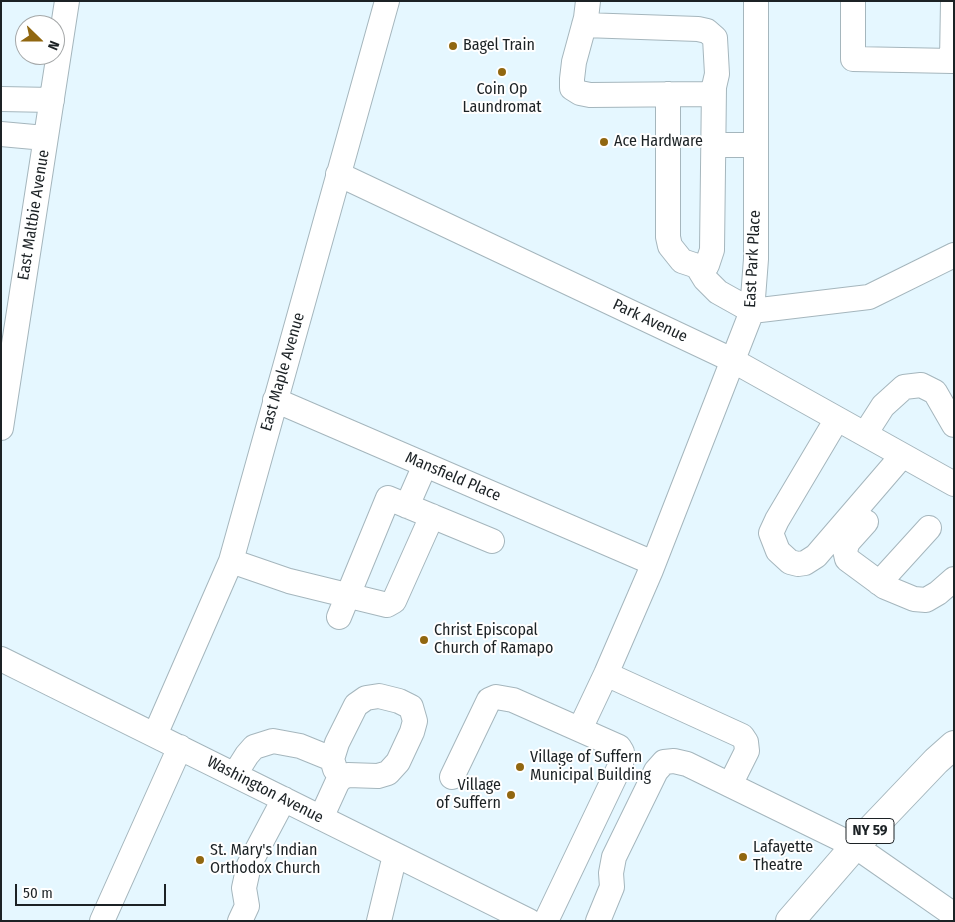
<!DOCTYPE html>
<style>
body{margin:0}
#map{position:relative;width:955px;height:922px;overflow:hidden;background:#e5f7ff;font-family:"Fira Sans Condensed",sans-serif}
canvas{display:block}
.frame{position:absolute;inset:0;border:2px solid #1c2225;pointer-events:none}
.north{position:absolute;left:15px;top:15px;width:50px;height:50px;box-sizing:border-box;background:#fff;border:1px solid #a4a7a8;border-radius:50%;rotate:112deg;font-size:14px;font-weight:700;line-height:20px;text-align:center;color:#1c2225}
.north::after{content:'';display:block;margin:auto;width:18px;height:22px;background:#916710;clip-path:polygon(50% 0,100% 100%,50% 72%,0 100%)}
.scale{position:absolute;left:15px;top:884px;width:151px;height:22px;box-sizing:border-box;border:2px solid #1c2225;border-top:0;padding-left:6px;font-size:15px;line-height:18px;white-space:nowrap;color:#1c2225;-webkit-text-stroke:4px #fff;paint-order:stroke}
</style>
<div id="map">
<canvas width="955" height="922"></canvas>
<div class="frame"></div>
<div class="north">N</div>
<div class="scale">50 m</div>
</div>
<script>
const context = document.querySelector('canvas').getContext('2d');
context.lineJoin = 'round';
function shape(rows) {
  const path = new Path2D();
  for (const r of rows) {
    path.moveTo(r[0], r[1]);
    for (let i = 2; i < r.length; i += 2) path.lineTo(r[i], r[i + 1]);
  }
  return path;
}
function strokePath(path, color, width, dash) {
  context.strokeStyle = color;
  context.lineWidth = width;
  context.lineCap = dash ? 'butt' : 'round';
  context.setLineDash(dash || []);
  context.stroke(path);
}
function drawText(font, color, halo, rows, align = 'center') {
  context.font = font + ' "Fira Sans Condensed",sans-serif';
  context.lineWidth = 4;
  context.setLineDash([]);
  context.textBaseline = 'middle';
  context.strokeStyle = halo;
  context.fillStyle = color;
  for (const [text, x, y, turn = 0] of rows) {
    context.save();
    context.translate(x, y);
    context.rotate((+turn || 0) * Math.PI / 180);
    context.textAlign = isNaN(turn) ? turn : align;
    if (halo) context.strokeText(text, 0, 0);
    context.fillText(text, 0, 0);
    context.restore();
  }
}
const minor = shape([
 [853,1,853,59,952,61,953,1],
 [584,25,698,29,707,31,715,38,717,74,714,87,708,94,590,95,580,93,572,88,572,79,574,62,586,18,588,1],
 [668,94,668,237,670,246,682,261,697,266,707,265,712,250,714,87],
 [1,99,52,100],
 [1,134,45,138],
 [714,145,756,145],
 [338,174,732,360,954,484],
 [697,266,705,279,718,292,752,311,869,297,954,255],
 [275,400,653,563],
 [837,419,777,520,771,533,778,551,790,562,798,564,805,563,816,556,902,456],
 [1,428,67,1],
 [865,434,883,406,904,387,921,385,935,392,954,425],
 [407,506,425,465],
 [866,522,848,542,845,550,847,559,885,587,914,599,926,600,938,593,954,579],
 [231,561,289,581,387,605,394,601,432,516],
 [879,583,929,528],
 [339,617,388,498,492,541],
 [1,659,529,921],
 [606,674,742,736,746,742,747,751,730,785],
 [580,729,606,674,651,570,752,311,756,259,756,1],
 [155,735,231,561,387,1],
 [235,774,247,755,254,747,273,741,300,746,332,759],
 [452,777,489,700,496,697,513,700,619,747,622,752,622,760,619,768,546,921],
 [321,818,337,783,341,778,348,775,378,776,388,773,398,762,412,732,415,721,411,707,399,701,379,696,366,698,356,705,337,743,332,759,335,769,341,778],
 [102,921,180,747],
 [240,921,247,906,244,888,249,865,284,799],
 [379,921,395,855],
 [598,921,612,887,611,873,614,857,656,771,664,762,674,761,687,764,855,846,954,915]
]);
const major = shape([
 [790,921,855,846,936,761,954,745]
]);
strokePath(minor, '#a5b6bd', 26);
strokePath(major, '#a5b6bd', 30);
strokePath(minor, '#fff', 24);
strokePath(major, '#fff', 28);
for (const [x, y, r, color] of [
 [453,46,5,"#916710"],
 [502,72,5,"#916710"],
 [604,142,5,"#916710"],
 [424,640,5,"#916710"],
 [520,767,5,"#916710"],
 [511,795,5,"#916710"],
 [743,857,5,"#916710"],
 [200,860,5,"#916710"]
]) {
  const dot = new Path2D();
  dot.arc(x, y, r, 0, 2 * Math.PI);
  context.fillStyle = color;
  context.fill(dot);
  strokePath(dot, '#fff', 2);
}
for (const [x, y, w] of [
 [870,831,48]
]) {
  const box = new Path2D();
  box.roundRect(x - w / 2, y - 12.5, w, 25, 4);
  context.fillStyle = '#fff';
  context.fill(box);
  strokePath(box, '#1c2225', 1);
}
drawText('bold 15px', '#1c2225', null, [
 ["NY 59",870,831]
]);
drawText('16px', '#1c2225', '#fff', [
 ["Bagel Train",463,46],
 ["Coin Op",502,90,"center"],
 ["Laundromat",502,108,"center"],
 ["Ace Hardware",614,142],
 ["Christ Episcopal",434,631],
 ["Church of Ramapo",434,649],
 ["Village of Suffern",530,758],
 ["Municipal Building",530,776],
 ["Village",501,786,"right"],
 ["of Suffern",501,804,"right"],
 ["Lafayette",753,848],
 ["Theatre",753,866],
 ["St. Mary's Indian",210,851],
 ["Orthodox Church",210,869]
], 'left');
drawText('16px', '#1c2225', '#fff', [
 ["East Maltbie Avenue",34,215,-81],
 ["East Park Place",753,259,-87],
 ["Park Avenue",650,321,25],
 ["East Maple Avenue",283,372,-74],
 ["Mansfield Place",453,477,23],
 ["Washington Avenue",265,790,27]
]);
</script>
